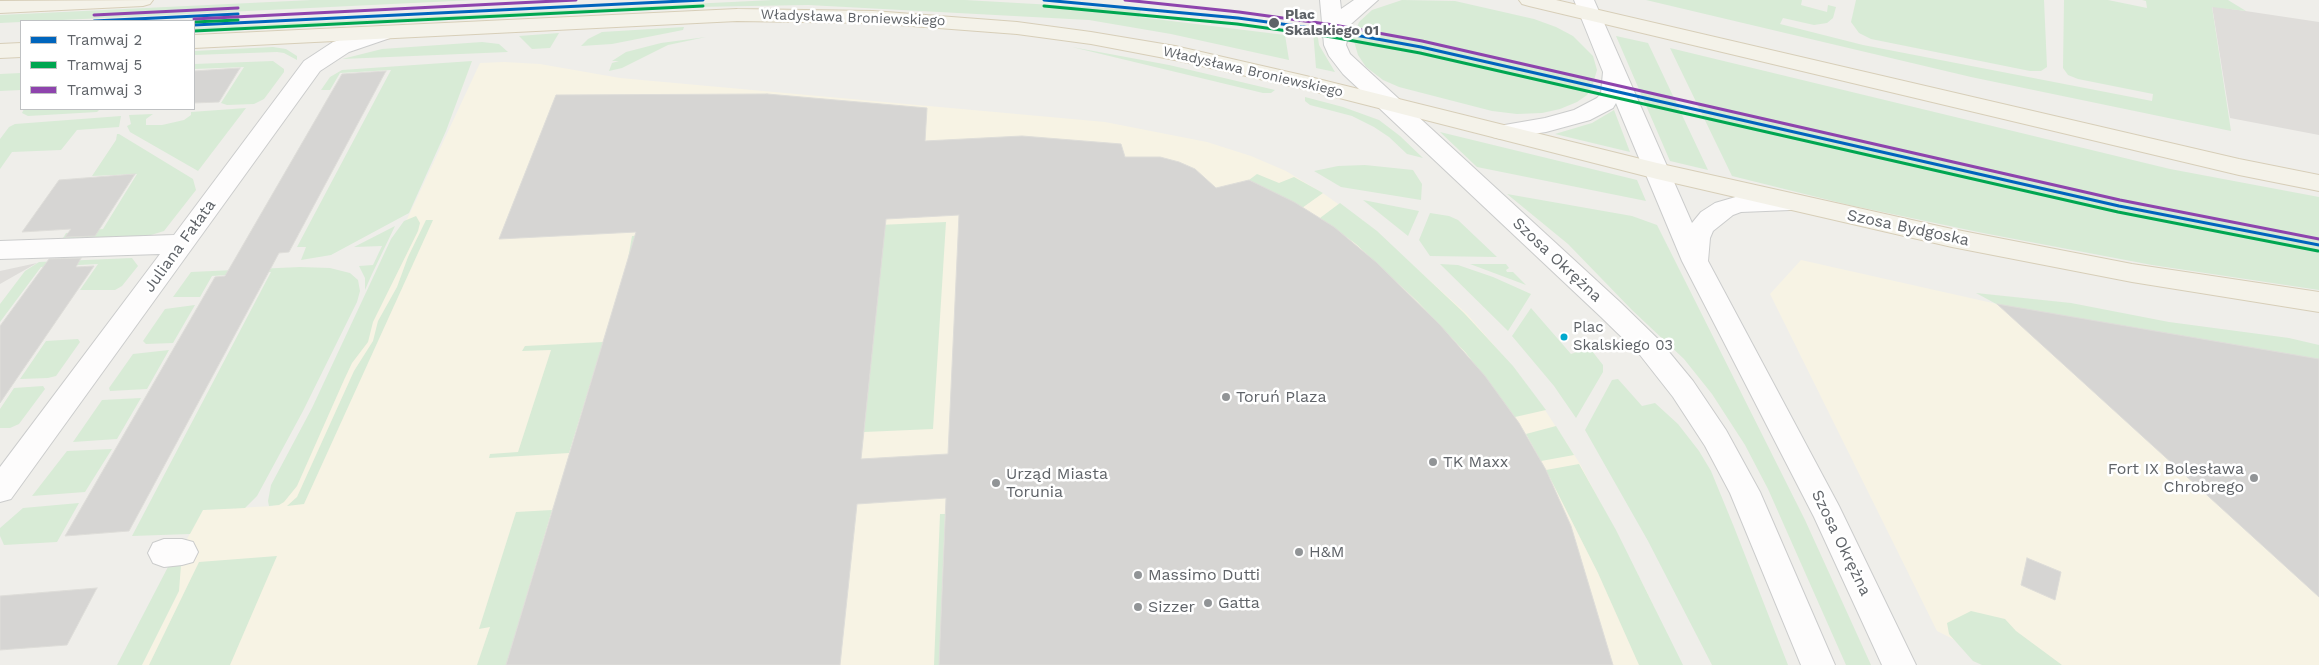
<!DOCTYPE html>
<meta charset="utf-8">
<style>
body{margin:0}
#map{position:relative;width:2319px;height:665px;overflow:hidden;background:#efeeea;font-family:"Work Sans",sans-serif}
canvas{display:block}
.legend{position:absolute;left:20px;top:20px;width:175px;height:90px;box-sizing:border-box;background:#fff;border:1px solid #bfc1c3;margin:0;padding:6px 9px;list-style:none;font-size:15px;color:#5f6368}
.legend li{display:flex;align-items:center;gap:10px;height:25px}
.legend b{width:25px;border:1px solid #bfc1c3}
</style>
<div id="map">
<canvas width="2319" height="665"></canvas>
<ul class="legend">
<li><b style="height:6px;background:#0065bd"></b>Tramwaj 2</li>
<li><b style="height:6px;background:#00a651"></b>Tramwaj 5</li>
<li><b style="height:6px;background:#8e44ad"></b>Tramwaj 3</li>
</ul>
</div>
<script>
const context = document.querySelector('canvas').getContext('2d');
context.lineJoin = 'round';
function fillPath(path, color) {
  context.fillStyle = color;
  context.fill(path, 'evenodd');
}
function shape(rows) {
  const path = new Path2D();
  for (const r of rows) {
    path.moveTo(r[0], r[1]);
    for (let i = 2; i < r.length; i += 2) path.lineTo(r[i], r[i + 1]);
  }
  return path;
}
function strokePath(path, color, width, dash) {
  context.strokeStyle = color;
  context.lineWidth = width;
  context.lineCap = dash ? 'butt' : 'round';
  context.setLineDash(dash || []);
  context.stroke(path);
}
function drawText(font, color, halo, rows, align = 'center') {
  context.font = font + ' "Work Sans",sans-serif';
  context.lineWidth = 5;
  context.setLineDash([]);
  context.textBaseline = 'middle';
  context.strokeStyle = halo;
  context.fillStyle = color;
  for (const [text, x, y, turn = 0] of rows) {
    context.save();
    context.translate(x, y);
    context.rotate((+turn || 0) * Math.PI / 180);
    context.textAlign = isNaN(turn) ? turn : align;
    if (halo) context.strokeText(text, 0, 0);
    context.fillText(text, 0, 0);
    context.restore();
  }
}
fillPath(shape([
 [504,62,540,64,620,78,1105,122,1207,142,1251,156,1286,171,1324,194,1368,225,1467,314,1511,365,1545,410,1580,464,1648,594,1681,665,122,665,202,510,273,506,480,63],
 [1801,260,1997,304,2319,359,2319,665,2005,665,1937,631,1770,294]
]), '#f7f3e4');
fillPath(shape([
 [2212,6,2319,22,2319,135,2230,118],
 [37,263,0,284,0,271]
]), '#dfddda');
fillPath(shape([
 [312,0,475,0,0,23,0,15],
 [773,0,965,0,1141,10,1139,17,1285,35,1289,60,1171,34,1089,20,808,5,695,7,194,32,194,28],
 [1402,0,1455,1,1534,19,1556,27,1573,36,1593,56,1597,70,1592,87,1587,95,1577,102,1560,109,1542,113,1517,114,1492,111,1399,87,1383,80,1366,67,1358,55,1353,38,1359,22,1372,10],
 [1646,0,1802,0,1801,5,1827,12,1828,5,1836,7,1833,18,1827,23,1814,25,1783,18,1780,24,1863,45,2152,101,2153,94,2078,79,2068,75,2063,68,2064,0,2108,0,2147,8,2146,1,2142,0,2228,0,2246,11,2212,7,2231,131,1971,77],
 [1856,0,2044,0,2047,67,2041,71,2030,71,1871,39,1859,33,1851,22],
 [684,27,683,30,612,44,581,46,588,39,602,32],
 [1313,30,1317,31,1319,45,1335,72,1316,68],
 [559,33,550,48,532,49,519,36],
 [1616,36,1648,43,1708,170,1670,161],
 [706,37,668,45,622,68,609,71,612,63,619,61,612,61,626,52,661,43],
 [482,42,499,44,508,52,342,59,382,49],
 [273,47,286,49,297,56,297,60,284,53,277,52,194,55,194,51],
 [1072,47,1169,65,1275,90,1271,93,1263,93],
 [1670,48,2170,169,2319,197,2319,290,2152,265,1983,233,1849,205,1732,176],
 [273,61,284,69,284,72,264,99,254,104,227,105,221,103,244,67,194,69,194,64],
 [472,61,446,131,409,213,331,255,301,260,306,247,297,247,391,70,340,73,330,90,321,90,330,77,342,70],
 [21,73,21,90,0,91,0,74],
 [1305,97,1343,107,1379,120,1400,136,1423,158,1407,154,1389,137,1374,127,1352,116,1310,105,1305,101],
 [246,108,198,171,130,132,127,126,131,124,129,115,153,114,146,119,146,125,162,125,184,120,191,115,191,112],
 [24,109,100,109,97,112,28,116,22,113],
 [1614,110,1630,152,1555,134,1592,123],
 [121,116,119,127,77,130,61,150,12,152,0,169,0,139,9,127,15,124],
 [1440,132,1637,180,1646,201,1477,167],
 [117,134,119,134,193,179,196,190,164,231,148,236,63,238,66,233,103,229,137,174,92,176,116,140],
 [1365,165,1413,170,1422,184,1421,200,1341,187,1314,171,1338,166],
 [1257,174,1279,183,1294,177,1323,193,1302,208,1249,180],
 [1507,194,1632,216,1657,225,1805,520,1871,665,1846,665,1768,489,1745,445,1712,394,1684,359,1632,310,1568,244],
 [1363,200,1419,211,1408,236],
 [1340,203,1377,231,1464,313,1513,366,1546,410,1515,417,1466,353,1417,301,1356,244,1320,218],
 [1430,213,1449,216,1458,220,1497,257,1430,256,1419,240],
 [416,216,420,223,418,231,373,322,368,342,352,363,344,380,297,486,284,502,279,505,269,506,268,501,271,485,312,408,391,239,404,221],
 [426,220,433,220,304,504,287,506,297,497,354,371,373,341,378,321,397,287,408,257],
 [946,222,933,429,864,432,883,246,628,259,632,236],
 [395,226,372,274,365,290,365,278,359,266,373,265,382,246,354,247],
 [132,258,138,266,122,286,115,290,80,290,98,264,41,267,0,322,0,304,25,271,39,262],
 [1440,264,1458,265,1493,277,1531,294,1508,331],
 [1470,264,1506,264,1509,268,1506,270,1507,272,1513,272,1526,285],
 [300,267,330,268,350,273,358,280,360,291,357,302,303,411,257,496,245,508,203,510,190,534,132,536,271,272,212,276,200,297,173,297,191,272],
 [1976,293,2071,303,2169,322,2289,338,2319,345,2319,397,2037,326],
 [195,305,173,343,146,344,143,341,165,309],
 [1531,308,1571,354,1582,350,1592,351,1603,365,1603,372,1576,418,1554,386,1512,336],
 [78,339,80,342,56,376,48,378,20,379,46,341],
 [603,342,569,453,489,458,490,454,518,452,551,350,522,351,525,346],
 [169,350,147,389,110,391,109,388,133,354],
 [1618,379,1642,406,1655,403,1678,424,1699,451,1711,471,1734,527,1788,665,1712,665,1648,541,1585,430,1612,380],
 [43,386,45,389,19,424,10,428,0,428,0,409,14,388],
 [141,398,117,439,73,442,102,400],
 [1556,426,1574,455,1541,461,1526,434],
 [112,449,85,492,32,496,67,451],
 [1579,464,1616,530,1683,665,1639,665,1598,573,1546,470],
 [79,503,57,542,4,545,0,536,0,528,23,508],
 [552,510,506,665,477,665,490,627,479,629,516,512],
 [940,514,945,514,939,665,934,665],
 [277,556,230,665,149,665,199,562],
 [169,565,181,565,179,591,142,665,117,665],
 [1971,611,2005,619,2016,631,2062,665,1982,665,1973,661,1949,634,1947,623]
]), '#d8ebd6');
const building = shape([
 [240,68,219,102,194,103,194,71,240,68],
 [386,71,289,252,279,253,129,531,65,536,215,277,225,276,342,74,386,71],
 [767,94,927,108,925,141,1022,136,1121,144,1125,157,1160,157,1179,162,1195,169,1216,188,1249,180,1294,202,1334,227,1377,263,1440,325,1485,376,1519,423,1546,470,1571,526,1613,665,939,665,946,498,857,504,840,665,506,665,636,232,499,239,556,95,767,94],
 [959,215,948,454,861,459,886,219,959,215],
 [135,174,95,236,65,237,71,229,22,232,59,180,135,174],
 [81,258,76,267,94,266,0,403,0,326,49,259,81,258],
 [1997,304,2319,359,2319,597,1997,304],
 [2027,558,2061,572,2055,600,2021,585,2027,558],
 [97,588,67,645,0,650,0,596,97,588]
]);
fillPath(building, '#d6d5d3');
strokePath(building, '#deddd9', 1);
const minor = shape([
 [1320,0,1340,0,1341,9,1354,0,1378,0,1351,24,1346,45,1350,54,1621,303,1660,341,1693,381,1726,430,1760,492,1835,665,1801,665,1730,493,1705,446,1673,397,1640,355,1601,317,1343,74,1329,56,1324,45,1320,0],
 [1574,0,1594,0,1692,223,1701,212,1715,203,1739,196,1790,194,1799,196,1802,202,1799,208,1790,210,1741,212,1733,215,1713,231,1710,238,1708,261,1839,506,1916,665,1882,665,1814,517,1682,261,1616,103,1613,108,1590,120,1546,132,1501,139,1493,137,1489,132,1493,127,1545,118,1574,110,1597,98,1601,93,1603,72,1574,0],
 [385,26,393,27,396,32,393,37,349,52,320,71,11,499,0,502,0,467,160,254,0,259,0,241,174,235,304,61,333,42,385,26],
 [164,539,182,539,193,542,198,552,193,562,182,565,164,567,153,563,148,553,153,543,164,539]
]);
const major = shape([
 [153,0,150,4,143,6,0,13,0,1,153,0],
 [1519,0,1556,0,2239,159,2319,175,2319,191,2239,175,1529,6,1522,4,1519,0],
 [737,9,873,11,1017,22,1091,32,1175,46,1306,76,1657,163,1952,229,2132,264,2319,292,2319,312,2132,282,1952,247,1657,179,1304,89,1175,60,1091,44,1017,34,873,23,737,21,194,48,194,35,737,9],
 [21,43,21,57,0,58,0,44,21,43]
]);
strokePath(minor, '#cbcccc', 2);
strokePath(major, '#d7ceb8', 2);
fillPath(minor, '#fdfcfc');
fillPath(major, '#f4f2e9');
strokePath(shape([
 [1044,0,1238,18,1333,31,1421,47,2119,206,2319,245],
 [94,21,238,14],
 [194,25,703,0]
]), '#0065bd', 3);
strokePath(shape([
 [1044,6,1237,24,1332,37,1420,53,2118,212,2318,251],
 [194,22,238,20],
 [194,31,703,6]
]), '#00a651', 3);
strokePath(shape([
 [1125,0,1239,12,1334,25,1422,41,2120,200,2319,239],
 [94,15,238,8],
 [194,19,576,0]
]), '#8e44ad', 3);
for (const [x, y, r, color] of [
 [1274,23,6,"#5f6368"],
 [1564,337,4.5,"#00a9ce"],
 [1226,397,5,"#919496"],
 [1433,462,5,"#919496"],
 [2254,478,5,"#919496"],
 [996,483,5,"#919496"],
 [1299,552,5,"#919496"],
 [1138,575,5,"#919496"],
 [1208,603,5,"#919496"],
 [1138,607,5,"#919496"]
]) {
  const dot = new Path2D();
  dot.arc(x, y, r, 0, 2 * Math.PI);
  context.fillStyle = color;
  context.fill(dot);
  strokePath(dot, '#fff', 2);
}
drawText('bold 14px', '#5f6368', '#fff', [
 ["Plac",1285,15],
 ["Skalskiego 01",1285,31]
], 'left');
drawText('14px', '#5f6368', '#fff', [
 ["Władysława Broniewskiego",853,18,2],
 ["Władysława Broniewskiego",1253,72,13]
]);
drawText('15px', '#5f6368', '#fff', [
 ["Plac",1573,328],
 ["Skalskiego 03",1573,346]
], 'left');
drawText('16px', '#5f6368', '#fff', [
 ["Szosa Bydgoska",1908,228,12],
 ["Juliana Fałata",180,246,-54],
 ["Szosa Okrężna",1557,260,43],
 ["Szosa Okrężna",1841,543,64]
]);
drawText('16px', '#5f6368', '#fff', [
 ["Toruń Plaza",1236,397],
 ["TK Maxx",1443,462],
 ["Fort IX Bolesława",2244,469,"right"],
 ["Chrobrego",2244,487,"right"],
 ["Urząd Miasta",1006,474],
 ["Torunia",1006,492],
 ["H&M",1309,552],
 ["Massimo Dutti",1148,575],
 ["Gatta",1218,603],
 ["Sizzer",1148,607]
], 'left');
</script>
